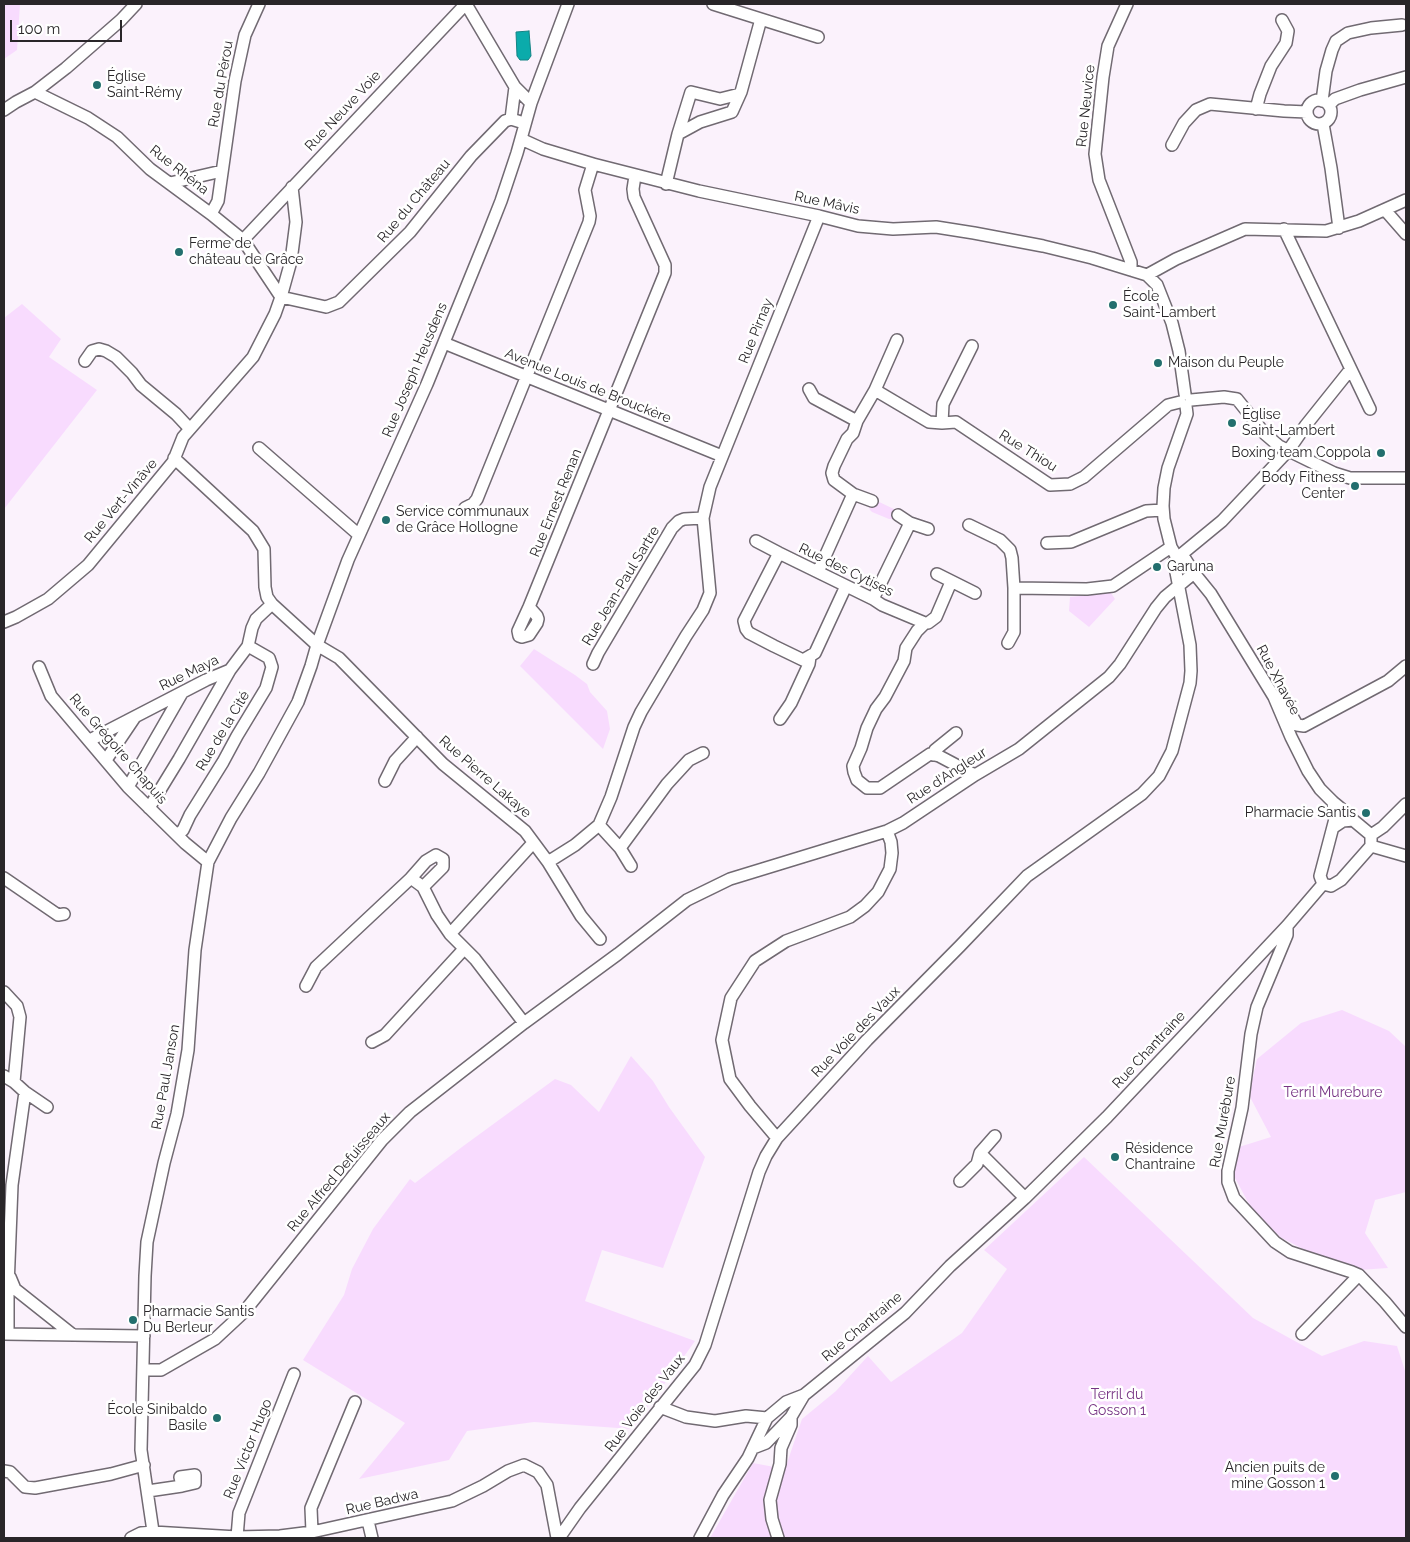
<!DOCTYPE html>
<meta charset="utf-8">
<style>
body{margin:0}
#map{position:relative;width:1410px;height:1542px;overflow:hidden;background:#fbf2fc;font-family:Raleway,sans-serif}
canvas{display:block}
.frame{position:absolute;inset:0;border:5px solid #292629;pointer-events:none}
.scale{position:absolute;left:10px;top:20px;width:112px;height:22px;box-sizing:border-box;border:2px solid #292629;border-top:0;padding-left:6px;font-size:15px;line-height:18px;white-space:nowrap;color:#292629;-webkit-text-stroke:4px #fff;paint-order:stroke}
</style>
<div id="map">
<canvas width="1410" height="1542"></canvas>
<div class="frame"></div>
<div class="scale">100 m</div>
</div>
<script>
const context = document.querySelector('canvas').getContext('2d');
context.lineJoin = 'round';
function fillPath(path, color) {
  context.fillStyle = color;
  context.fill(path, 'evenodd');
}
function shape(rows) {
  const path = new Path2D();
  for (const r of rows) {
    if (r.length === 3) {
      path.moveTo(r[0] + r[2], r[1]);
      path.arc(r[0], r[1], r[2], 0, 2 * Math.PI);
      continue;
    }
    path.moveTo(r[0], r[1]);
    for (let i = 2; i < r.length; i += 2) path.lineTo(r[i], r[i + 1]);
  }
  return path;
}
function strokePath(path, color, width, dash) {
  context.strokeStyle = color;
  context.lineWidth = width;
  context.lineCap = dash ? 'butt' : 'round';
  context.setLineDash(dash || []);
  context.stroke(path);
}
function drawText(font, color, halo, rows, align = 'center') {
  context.font = font + ' Raleway,sans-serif';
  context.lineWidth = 5;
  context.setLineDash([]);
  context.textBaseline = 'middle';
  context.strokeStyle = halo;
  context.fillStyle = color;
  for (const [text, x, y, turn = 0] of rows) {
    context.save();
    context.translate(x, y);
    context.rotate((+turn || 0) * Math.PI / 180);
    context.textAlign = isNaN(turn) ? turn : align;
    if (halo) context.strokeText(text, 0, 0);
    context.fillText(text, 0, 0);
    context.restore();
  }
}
fillPath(shape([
 [4,4,20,4,17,50,4,59],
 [22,304,61,339,49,357,97,390,4,509,4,318],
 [873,499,898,511,894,519,889,519,872,512,870,510,869,507],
 [1111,593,1115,599,1089,627,1069,611,1070,597],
 [534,649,575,675,587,684,590,692,607,711,610,729,603,749,520,666],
 [1342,1010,1389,1031,1406,1047,1406,1192,1375,1200,1365,1233,1388,1268,1359,1270,1326,1261,1280,1237,1250,1206,1234,1176,1239,1147,1271,1137,1249,1095,1257,1059,1301,1023],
 [631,1056,653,1081,669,1107,705,1157,663,1268,602,1250,585,1301,695,1341,632,1429,534,1422,467,1431,449,1460,359,1479,405,1423,303,1360,344,1295,352,1269,373,1229,410,1179,415,1183,462,1147,555,1079,571,1085,599,1112],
 [1084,1157,1253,1318,1322,1356,1364,1341,1397,1346,1406,1374,1406,1538,710,1538,753,1463,785,1469,802,1419,836,1391,868,1356,891,1382,962,1333,1007,1269,984,1250]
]), '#f8dbfe');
const water = shape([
 [529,31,531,56,528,60,520,60,517,56,516,32,529,31]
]);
fillPath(water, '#0babab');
strokePath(water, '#148384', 1);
const minor = shape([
 [466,4,515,87,531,103],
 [713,4,818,37],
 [1127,4,1108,46,1103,77,1095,154,1099,180,1131,262,1131,270],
 [35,92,88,118,117,137,150,169,211,214,243,240,281,297],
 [1319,112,12],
 [1322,101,1326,71,1332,50,1336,41,1348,33,1371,28,1402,25],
 [1329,105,1335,99,1360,90,1406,77],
 [1256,109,1260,94,1271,66,1286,43,1288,31,1282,20],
 [4,110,16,102,35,92,66,68,121,20,136,4],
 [511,119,515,87],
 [1323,124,1331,168,1339,228],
 [678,134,691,92,720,99,740,94],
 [521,139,543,149,593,164,699,191,819,216,858,226,893,229,936,227,974,233,1043,246,1092,258,1147,275,1176,259,1245,229,1326,231,1359,221,1406,200],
 [1172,145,1184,123,1196,110,1210,104,1284,111,1307,112],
 [170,183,222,171],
 [666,184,678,134,700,122,732,112,741,92,761,19],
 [1385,210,1406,234],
 [211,214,218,201,235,81,245,35,259,4],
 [1284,229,1370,409],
 [243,240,461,9,467,5],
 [1147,275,1157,285,1172,323,1179,351,1185,394],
 [281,297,326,307,339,302,410,232,471,156,505,121,511,119,524,123],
 [444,343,722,456],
 [85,361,92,351,99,349,106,351,116,357,132,373,141,385,176,414,190,429],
 [809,389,814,398,857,421],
 [875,390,929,422,942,423,956,422,1050,485,1070,484,1084,477,1168,405,1180,402],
 [1191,400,1224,397,1237,399,1265,434,1279,446,1334,473,1350,478,1406,478],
 [942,423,943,404,972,346],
 [259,448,359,535],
 [174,458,253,531,264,549,265,587,267,597,272,604,317,645,339,658,443,764,525,831,548,862,581,916,600,939],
 [872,501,853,494,834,480,832,473,834,466,847,439,853,433,857,421,875,390,897,340],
 [465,508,473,504,477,499,589,222,590,216,585,190,593,164],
 [898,515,910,523,928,529],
 [969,525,1000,540,1010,550,1012,558,1014,588,1014,632,1008,643],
 [756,541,779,553,873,599,882,605,925,623],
 [1047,543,1071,542,1146,511,1163,510],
 [779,553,744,621,746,629,749,633,774,646,803,660,815,653,846,586],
 [1175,554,1171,547,1164,519,1163,506,1164,488,1168,468,1187,414,1186,406],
 [1182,554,1194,573,1211,594,1274,697,1291,737,1308,771,1320,789,1333,802,1350,816,1353,820],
 [818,572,853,494],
 [937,574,975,593],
 [1014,588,1087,589,1113,586,1171,547],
 [873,599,910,523],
 [529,607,537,616,538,619,537,623,529,635,522,637,519,636,518,631,529,607,665,273,665,265,634,197,633,189,635,176],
 [4,622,16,617,48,599,88,565,173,462,183,437,253,357,275,314,281,297,291,261,296,222,292,187],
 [925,623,917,631,906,648,904,661,885,697,876,709,867,728,861,748,853,766,854,772,857,780,867,788,880,788,930,754,939,756,975,775],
 [925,623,928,623,936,617,951,582],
 [593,664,598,653,672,528,679,521,684,519,703,518],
 [39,667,51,696,128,787,185,843,208,862],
 [1274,697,1283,700,1297,725,1304,726,1388,681,1406,666],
 [780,719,791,703,809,664,810,657],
 [90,740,206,680,230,670,248,646,252,628,256,619,272,604],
 [933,755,935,750,956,733],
 [106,760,135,717],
 [385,781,395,761,417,737],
 [128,787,182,693],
 [149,808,179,759,230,670],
 [599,825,620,848,631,866],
 [177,835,183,830,190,815,223,762,237,736,266,688,272,667,269,658,248,646],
 [1371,835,1383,827,1406,804],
 [1371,846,1406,856],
 [620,848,667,784,689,760,703,753],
 [548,862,575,845,599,825,611,797,634,727,641,712,686,636,703,610,710,593,703,518,710,487,819,216],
 [4,878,58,915,64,914],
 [1323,884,1331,886,1341,880,1371,846,1371,835,1353,820,1343,821,1334,827],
 [1323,884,1320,876,1335,819,1333,802],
 [423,887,411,878,426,861,436,855,443,859,443,867,423,887,437,915,450,934,475,959,524,1023],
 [1287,926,1287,935,1257,1007,1251,1034,1242,1108,1228,1171,1228,1182,1234,1198,1275,1242,1290,1252,1352,1272,1359,1275,1385,1302,1406,1327],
 [450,934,533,843],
 [306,986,316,967,411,878],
 [4,992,17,1006,20,1017,14,1082],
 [372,1042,385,1035,464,949],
 [4,1076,14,1082,25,1092,47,1107],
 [995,1136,980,1153,1025,1198],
 [777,1138,750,1106,730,1079,722,1040,731,998,755,961,786,941,850,917,865,906,878,892,890,869,892,853,891,842,887,831],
 [960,1181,977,1164,980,1153],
 [10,1277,15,1289,73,1335],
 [4,1334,144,1336],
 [8,1334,8,1287,12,1185,25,1092],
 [1302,1334,1359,1275],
 [144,1370,161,1370,215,1339,244,1312,382,1140,410,1112,524,1023,618,954,687,900,730,879,887,831,903,823,975,775,1019,749,1109,677,1120,664,1156,608,1165,597,1194,573],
 [660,1407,686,1417,715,1421,746,1416,767,1418],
 [753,1448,766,1443,791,1417,804,1395],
 [4,1471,10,1472,25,1487,35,1488,111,1474,144,1465],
 [148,1491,182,1486,195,1483,195,1475,180,1477,182,1486],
 [368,1521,372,1538],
 [312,1532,311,1508,355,1402],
 [237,1537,239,1513,294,1374],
 [131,1538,141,1533,153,1532,237,1537,280,1536,312,1532,452,1501,483,1486,508,1471,524,1465,538,1472,547,1485,557,1538],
 [154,1538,141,1450,145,1276,147,1242,164,1163,177,1114,188,1050,195,950,208,862,231,818,259,773,298,702,311,666,317,645,348,560,427,384,488,234,501,201,517,153,531,103,568,4],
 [559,1538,580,1508,695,1365,705,1345,759,1172,766,1156,777,1138,867,1040,960,946,1027,876,1142,794,1159,776,1172,751,1190,683,1191,671,1190,645,1174,562,1177,558,1222,521,1288,451,1306,425,1350,370],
 [700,1538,723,1495,748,1458,767,1418,786,1402,804,1395,905,1313,950,1266,1025,1198,1107,1117,1287,926,1323,884],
 [778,1538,772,1519,770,1500,780,1464,781,1448,791,1425,791,1417]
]);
strokePath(minor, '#716a72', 14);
strokePath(minor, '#fff', 11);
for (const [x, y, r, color] of [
 [97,85,5,"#236f6e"],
 [179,252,5,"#236f6e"],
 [1113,305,5,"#236f6e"],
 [1158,363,5,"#236f6e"],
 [1232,423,5,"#236f6e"],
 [1381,453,5,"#236f6e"],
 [1355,486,5,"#236f6e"],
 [386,520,5,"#236f6e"],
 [1157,567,5,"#236f6e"],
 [1366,813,5,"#236f6e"],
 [1115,1157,5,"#236f6e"],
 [133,1320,5,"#236f6e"],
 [217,1418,5,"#236f6e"],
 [1335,1476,5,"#236f6e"]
]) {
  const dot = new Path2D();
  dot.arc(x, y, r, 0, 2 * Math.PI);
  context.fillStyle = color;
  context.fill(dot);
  strokePath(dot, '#fff', 2);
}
drawText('14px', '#292629', '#fff', [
 ["Église",107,77],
 ["Saint-Rémy",107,93],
 ["Ferme de",189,244],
 ["château de Grâce",189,260],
 ["École",1123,297],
 ["Saint-Lambert",1123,313],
 ["Maison du Peuple",1168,363],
 ["Église",1242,415],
 ["Saint-Lambert",1242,431],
 ["Boxing team Coppola",1371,453,"right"],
 ["Body Fitness",1345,478,"right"],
 ["Center",1345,494,"right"],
 ["Service communaux",396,512],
 ["de Grâce Hollogne",396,528],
 ["Garuna",1167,567],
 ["Pharmacie Santis",1356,813,"right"],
 ["Résidence",1125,1149],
 ["Chantraine",1125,1165],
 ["Pharmacie Santis",143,1312],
 ["Du Berleur",143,1328],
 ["École Sinibaldo",207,1410,"right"],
 ["Basile",207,1426,"right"],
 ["Ancien puits de",1325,1468,"right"],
 ["mine Gosson 1",1325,1484,"right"]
], 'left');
drawText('14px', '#292629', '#fff', [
 ["Rue du Pérou",221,84,-80],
 ["Rue Neuvice",1086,106,-84],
 ["Rue Neuve Voie",343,111,-47],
 ["Rue Rhéna",179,170,38],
 ["Rue du Château",414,201,-50],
 ["Rue Mâvis",827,203,12],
 ["Rue Pirnay",756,331,-68],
 ["Rue Joseph Heusdens",415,370,-67],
 ["Avenue Louis de Brouckère",588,386,22],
 ["Rue Thiou",1028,451,32],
 ["Rue Vert-Vinâve",121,501,-50],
 ["Rue Ernest Renan",556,503,-68],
 ["Rue des Cytises",846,570,26],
 ["Rue Jean-Paul Sartre",621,586,-59],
 ["Rue Maya",189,673,-26],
 ["Rue Xhavée",1278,680,62],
 ["Rue de la Cité",223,731,-59],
 ["Rue Grégoire Chapuis",118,749,49],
 ["Rue d'Angleur",947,776,-33],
 ["Rue Pierre Lakaye",485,777,41],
 ["Rue Voie des Vaux",856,1032,-46],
 ["Rue Chantraine",1149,1050,-47],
 ["Rue Paul Janson",166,1077,-80],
 ["Rue Murébure",1223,1122,-80],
 ["Rue Alfred Defuisseaux",339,1172,-50],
 ["Rue Chantraine",862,1327,-40],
 ["Rue Voie des Vaux",645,1403,-52],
 ["Rue Victor Hugo",248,1449,-68],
 ["Rue Badwa",382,1502,-13]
]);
drawText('14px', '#773384', '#fff', [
 ["Terril Murebure",1333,1093],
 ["Terril du",1117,1395],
 ["Gosson 1",1117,1411]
]);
</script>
